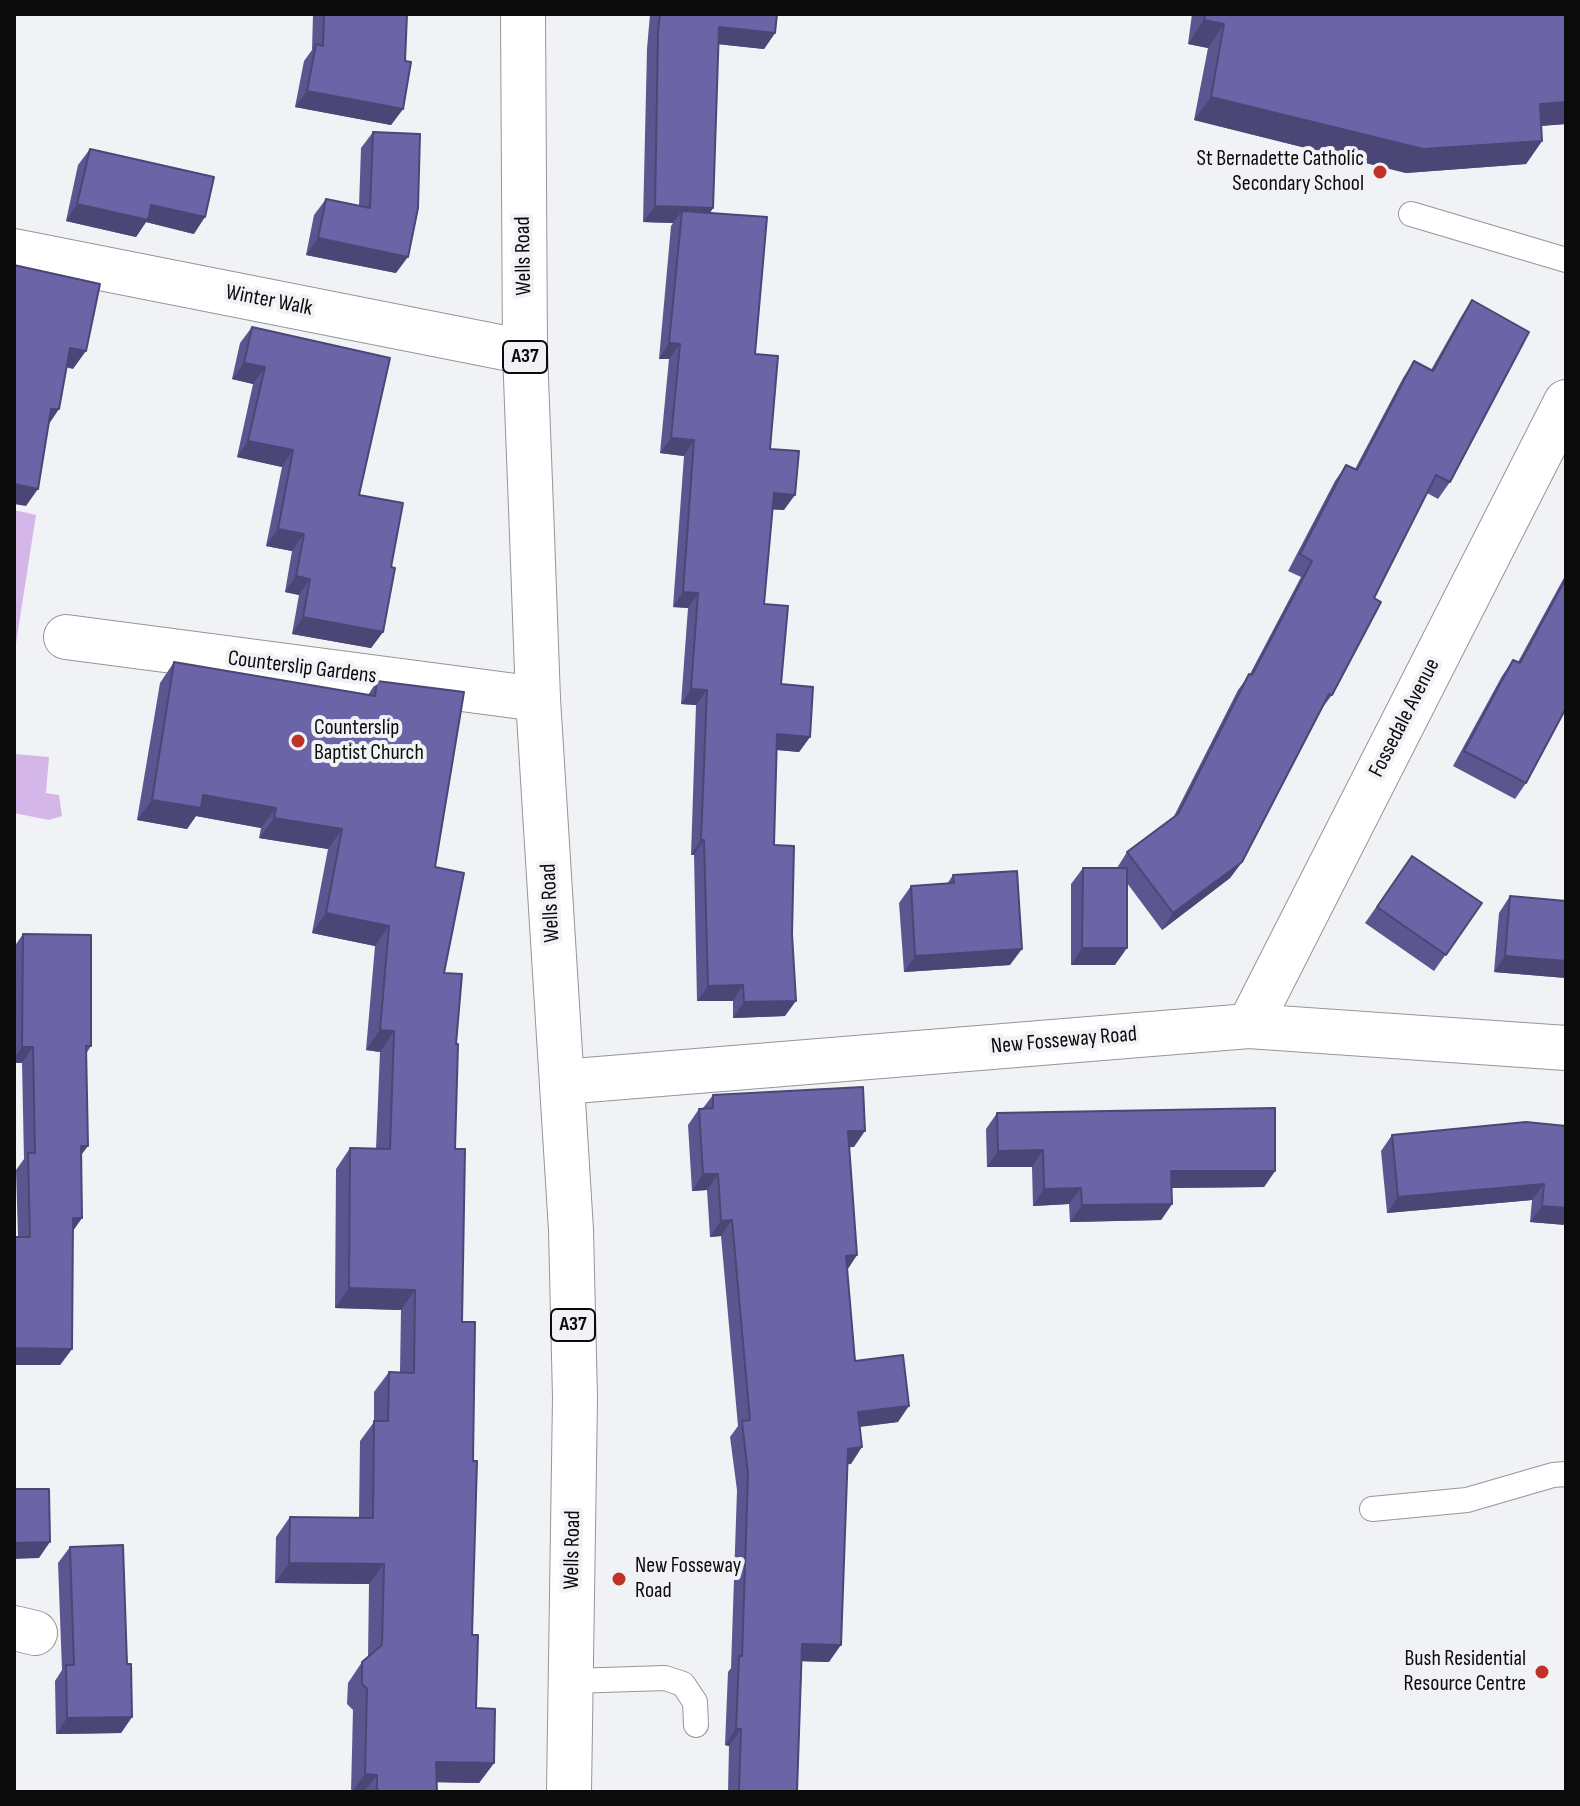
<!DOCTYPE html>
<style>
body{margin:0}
#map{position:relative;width:1580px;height:1806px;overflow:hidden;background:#f0f2f5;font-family:"Sofia Sans Condensed",sans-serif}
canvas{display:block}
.frame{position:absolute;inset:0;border:16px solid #0b0b0c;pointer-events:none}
</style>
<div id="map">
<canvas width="1580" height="1806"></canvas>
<div class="frame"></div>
</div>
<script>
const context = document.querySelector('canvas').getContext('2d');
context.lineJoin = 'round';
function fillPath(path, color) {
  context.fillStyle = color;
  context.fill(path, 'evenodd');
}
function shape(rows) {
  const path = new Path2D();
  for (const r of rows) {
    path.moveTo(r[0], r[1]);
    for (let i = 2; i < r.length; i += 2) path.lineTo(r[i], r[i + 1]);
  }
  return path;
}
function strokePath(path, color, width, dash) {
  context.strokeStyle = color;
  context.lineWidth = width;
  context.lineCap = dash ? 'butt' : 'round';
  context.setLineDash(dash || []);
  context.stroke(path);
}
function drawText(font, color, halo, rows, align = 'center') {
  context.font = font + ' "Sofia Sans Condensed",sans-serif';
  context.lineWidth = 8;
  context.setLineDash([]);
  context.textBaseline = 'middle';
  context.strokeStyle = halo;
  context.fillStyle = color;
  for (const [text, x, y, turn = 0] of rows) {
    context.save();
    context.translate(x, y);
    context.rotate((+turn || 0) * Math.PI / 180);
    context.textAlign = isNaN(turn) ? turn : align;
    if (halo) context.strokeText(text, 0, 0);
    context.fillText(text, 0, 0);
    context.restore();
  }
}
fillPath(shape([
 [14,510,36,515,14,656],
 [14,754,49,757,46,793,59,795,62,816,49,820,14,813]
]), '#d5b6e8');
const lane = shape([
 [1411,214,1566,260],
 [1372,1509,1467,1500,1553,1475,1566,1474],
 [571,1681,665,1678,683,1684,695,1702,696,1725]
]);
const street = shape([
 [14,251,525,352],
 [66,637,538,699],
 [1249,1026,1566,402],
 [14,1628,35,1633]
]);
const secondary = shape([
 [562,1082,1249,1026,1566,1048]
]);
const highway = shape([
 [523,14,525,352,532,535,538,699,571,1230,575,1398,569,1792]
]);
strokePath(lane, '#959699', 26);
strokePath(street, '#959699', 46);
strokePath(secondary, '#959699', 46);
strokePath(highway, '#959699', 46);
strokePath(lane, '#fff', 24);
strokePath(street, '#fff', 44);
strokePath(secondary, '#fff', 44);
strokePath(highway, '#fff', 44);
fillPath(shape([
 [313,14,407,14,403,109,391,125,295,107,304,61,312,50],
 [650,14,777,14,775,33,764,49,718,44,713,208,710,213,755,354,770,449,784,510,772,509,764,604,781,684,810,737,799,752,777,750,774,845,785,1016,733,1018,733,1001,697,1001,694,855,691,855,696,705,681,704,688,608,673,607,684,456,660,453,669,359,659,359,671,226,673,223,643,222,647,49],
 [1192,14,1566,14,1566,124,1542,126,1542,141,1526,164,1406,173,1194,120,1208,48,1188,44],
 [373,132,396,273,306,255,314,215,326,199,359,206,361,148],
 [90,149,194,234,146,222,136,237,66,221,78,165],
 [1472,300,1450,482,1438,499,1427,493,1374,598,1332,695,1320,711,1242,862,1230,878,1162,930,1127,883,1115,965,1071,965,1071,884,1083,868,1117,868,1127,852,1173,818,1238,690,1250,674,1301,577,1288,571,1335,481,1346,465,1355,469,1403,378,1414,361,1431,370,1461,317],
 [252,327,359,495,391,567,383,632,371,648,292,634,299,595,285,592,292,551,266,546,282,467,237,457,253,384,232,379,240,343],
 [1566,574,1566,708,1526,783,1515,799,1453,766,1502,676,1513,660,1518,662],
 [174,662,368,695,377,681,435,867,444,973,456,1044,455,1149,462,1322,473,1461,472,1635,476,1708,494,1763,479,1783,437,1782,437,1792,351,1792,353,1710,347,1704,348,1683,362,1662,368,1658,369,1584,275,1583,276,1537,290,1517,359,1518,360,1441,374,1422,374,1392,389,1372,400,1372,401,1310,335,1308,336,1169,350,1148,376,1149,380,1052,366,1050,375,946,312,933,328,849,259,838,261,828,196,816,187,829,137,820,160,683],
 [1412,856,1482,903,1434,971,1365,923],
 [953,875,1010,965,904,972,899,903,911,886,947,884],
 [1510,896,1566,901,1566,978,1494,972,1499,913],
 [23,934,91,1046,86,1054,81,1156,82,1218,72,1231,72,1349,60,1365,14,1365,14,1237,18,1237,16,1170,24,1159,22,1063,14,1063,14,947],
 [713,1095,854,1147,849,1147,857,1255,847,1269,855,1361,898,1422,860,1427,851,1464,847,1464,829,1662,802,1661,797,1792,728,1792,729,1746,725,1745,728,1672,731,1668,737,1490,730,1437,738,1426,721,1236,710,1237,707,1190,692,1191,688,1125,699,1109,703,1108],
 [997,1113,1275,1171,1264,1187,1172,1188,1172,1204,1161,1220,1070,1222,1069,1204,1033,1206,1032,1167,987,1167,986,1129],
 [1566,1126,1566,1225,1530,1222,1532,1200,1387,1213,1381,1151,1392,1135],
 [70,1547,127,1664,132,1717,121,1733,56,1734,55,1681,62,1670,58,1563]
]), '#5c5690');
fillPath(shape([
 [1204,20,1224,24,1208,48,1188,44],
 [719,27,775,33,764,49,707,43],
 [307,91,403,109,391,125,295,107],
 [1211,97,1542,141,1526,164,1406,173,1194,120],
 [1566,102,1566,124,1523,127,1540,104],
 [77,204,151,205,205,217,194,234,146,222,136,237,66,221],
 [655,206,713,208,702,224,682,211,673,223,643,222],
 [318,238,408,257,396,273,306,255],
 [669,343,680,344,669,359,659,359],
 [70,348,86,351,73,369,57,365],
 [244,363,265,367,253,384,232,379],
 [51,409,59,409,47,427],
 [671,438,694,440,684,456,660,453],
 [248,441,293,450,282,467,237,457],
 [14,484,38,489,26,506,14,504],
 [774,493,795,495,784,510,763,509],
 [278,529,304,534,292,551,266,546],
 [296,576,310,579,299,595,285,592],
 [683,592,698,593,688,608,673,607],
 [303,617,383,632,371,648,292,634],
 [691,689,707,690,696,705,681,704],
 [777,734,810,737,799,752,767,749],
 [203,795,276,808,261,828,196,816,187,829,137,820,152,800],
 [274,818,342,829,328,849,259,838],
 [701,840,704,840,694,855,691,855],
 [1242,862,1230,878,1162,930,1173,913],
 [326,913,389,926,375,946,312,933],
 [1082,948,1127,948,1115,965,1071,965],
 [1022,949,1010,965,904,972,915,956],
 [1505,956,1566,961,1566,978,1494,972],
 [743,985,733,1001,697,1001,708,986],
 [796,1001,785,1016,733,1018,744,1002],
 [380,1030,394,1031,380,1052,366,1050],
 [22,1047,33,1047,22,1063,14,1063,14,1058],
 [848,1131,865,1131,854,1147,837,1148],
 [81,1146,88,1146,76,1162],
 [1043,1150,1032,1167,987,1167,998,1151],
 [1171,1171,1275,1171,1264,1187,1160,1188],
 [703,1174,718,1174,707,1190,692,1191],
 [1544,1184,1532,1200,1387,1213,1398,1197],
 [1081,1188,1069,1204,1033,1206,1044,1189],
 [1172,1204,1161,1220,1070,1222,1082,1205],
 [1542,1206,1566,1208,1566,1225,1530,1222],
 [73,1218,82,1218,71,1234],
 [732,1220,721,1236,710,1237,721,1221],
 [857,1255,846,1272,846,1256],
 [349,1288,415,1290,401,1310,335,1308],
 [14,1348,72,1349,60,1365,14,1365],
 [909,1406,898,1422,847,1428,858,1412],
 [862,1447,851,1464,836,1465,848,1449],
 [50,1542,39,1558,14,1559,14,1543],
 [289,1563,384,1564,369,1584,275,1583],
 [802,1644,841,1645,829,1662,791,1661],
 [132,1717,121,1733,56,1734,67,1718],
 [736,1729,741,1729,729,1746,725,1745],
 [436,1762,494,1763,479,1783,422,1782],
 [365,1774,377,1775,364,1792,352,1792]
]), '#4b4675');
const building = shape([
 [324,14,407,14,405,61,411,62,403,109,307,91,316,44,323,46,324,14],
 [660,14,777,14,775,33,719,27,713,208,655,206,658,32,660,14],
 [1205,14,1566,14,1566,102,1540,104,1542,141,1423,149,1211,97,1224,24,1204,20,1205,14],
 [373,132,420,134,418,208,408,257,318,238,326,199,370,208,373,132],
 [90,149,214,177,205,217,151,205,148,220,77,204,90,149],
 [682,211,767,217,755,354,778,356,770,449,799,451,795,495,774,493,764,604,788,606,781,684,813,687,810,737,777,734,774,845,794,846,792,934,796,1001,744,1002,743,985,708,986,704,840,701,840,707,690,691,689,698,593,683,592,694,440,671,438,680,344,669,343,682,211],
 [14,265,100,284,86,351,70,348,59,409,51,409,38,489,14,484,14,265],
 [1472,300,1529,332,1450,482,1436,475,1374,598,1381,602,1332,695,1329,694,1242,862,1173,913,1127,852,1178,814,1249,674,1252,675,1312,561,1300,554,1346,465,1357,470,1414,361,1433,371,1472,300],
 [252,327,390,358,359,495,403,503,391,567,395,568,383,632,303,617,310,579,296,576,304,534,278,529,293,450,248,441,265,367,244,363,252,327],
 [1566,578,1566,708,1526,783,1464,751,1513,660,1520,663,1566,578],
 [174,662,375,696,377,681,464,692,435,867,464,873,444,973,462,974,456,1044,458,1044,455,1149,465,1149,462,1322,475,1322,473,1461,477,1461,472,1635,478,1635,476,1708,495,1709,494,1763,436,1762,437,1792,377,1792,377,1775,365,1774,367,1689,362,1684,362,1662,382,1645,384,1564,289,1563,290,1517,373,1518,374,1421,388,1421,389,1372,414,1373,415,1290,349,1288,350,1148,390,1149,394,1031,380,1030,389,926,326,913,342,829,274,818,276,808,203,795,201,808,152,800,174,662],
 [1412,856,1482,903,1446,955,1377,907,1412,856],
 [1083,868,1127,868,1127,948,1082,948,1083,868],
 [1017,871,1022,949,915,956,911,886,954,883,953,875,1017,871],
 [1510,896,1566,901,1566,961,1505,956,1510,896],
 [23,934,91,935,91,1046,86,1046,88,1146,81,1146,82,1218,73,1218,72,1349,14,1348,14,1237,30,1237,28,1153,35,1153,33,1047,22,1047,23,934],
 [863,1087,865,1131,848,1131,857,1255,846,1256,855,1361,903,1355,909,1406,858,1412,862,1447,848,1449,841,1645,802,1644,797,1792,739,1792,741,1729,736,1729,739,1656,742,1656,748,1474,742,1421,750,1420,732,1220,721,1221,718,1174,703,1174,699,1109,713,1108,713,1095,863,1087],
 [1275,1108,1275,1171,1171,1171,1172,1204,1082,1205,1081,1188,1044,1189,1043,1150,998,1151,997,1113,1275,1108],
 [1526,1122,1566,1126,1566,1208,1542,1206,1544,1184,1398,1197,1392,1135,1526,1122],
 [14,1489,49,1489,50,1542,14,1543,14,1489],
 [123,1545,127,1664,131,1664,132,1717,67,1718,66,1665,74,1665,70,1547,123,1545]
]);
fillPath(building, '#6b64a7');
strokePath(building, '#4b4675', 2);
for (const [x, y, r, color] of [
 [1380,172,8,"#c03229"],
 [298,741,8,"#c03229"],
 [619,1579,8,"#c03229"],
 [1542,1672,8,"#c03229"]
]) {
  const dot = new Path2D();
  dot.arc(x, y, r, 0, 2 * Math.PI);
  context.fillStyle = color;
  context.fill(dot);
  strokePath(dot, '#f0f2f5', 3);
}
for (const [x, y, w] of [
 [525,357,44],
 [573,1325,44]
]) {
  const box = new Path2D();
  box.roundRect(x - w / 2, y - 16, w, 32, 6);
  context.fillStyle = '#f0f2f5';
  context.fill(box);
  strokePath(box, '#0b0b0c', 2);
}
drawText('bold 20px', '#0b0b0c', null, [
 ["A37",525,357],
 ["A37",573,1325]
]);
drawText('22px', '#0b0b0c', '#f0f2f5', [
 ["St Bernadette Catholic",1364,159],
 ["Secondary School",1364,184],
 ["Counterslip",314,728,"left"],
 ["Baptist Church",314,753,"left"],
 ["New Fosseway",635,1566,"left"],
 ["Road",635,1591,"left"],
 ["Bush Residential",1526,1659],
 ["Resource Centre",1526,1684]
], 'right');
drawText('22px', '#0b0b0c', '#f0f2f5', [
 ["Wells Road",524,256,-91],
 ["Winter Walk",269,301,11],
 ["Counterslip Gardens",302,668,7],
 ["Fossedale Avenue",1405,718,-63],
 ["Wells Road",551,903,-93],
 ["New Fosseway Road",1064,1041,-5],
 ["Wells Road",573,1550,-89]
]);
</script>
